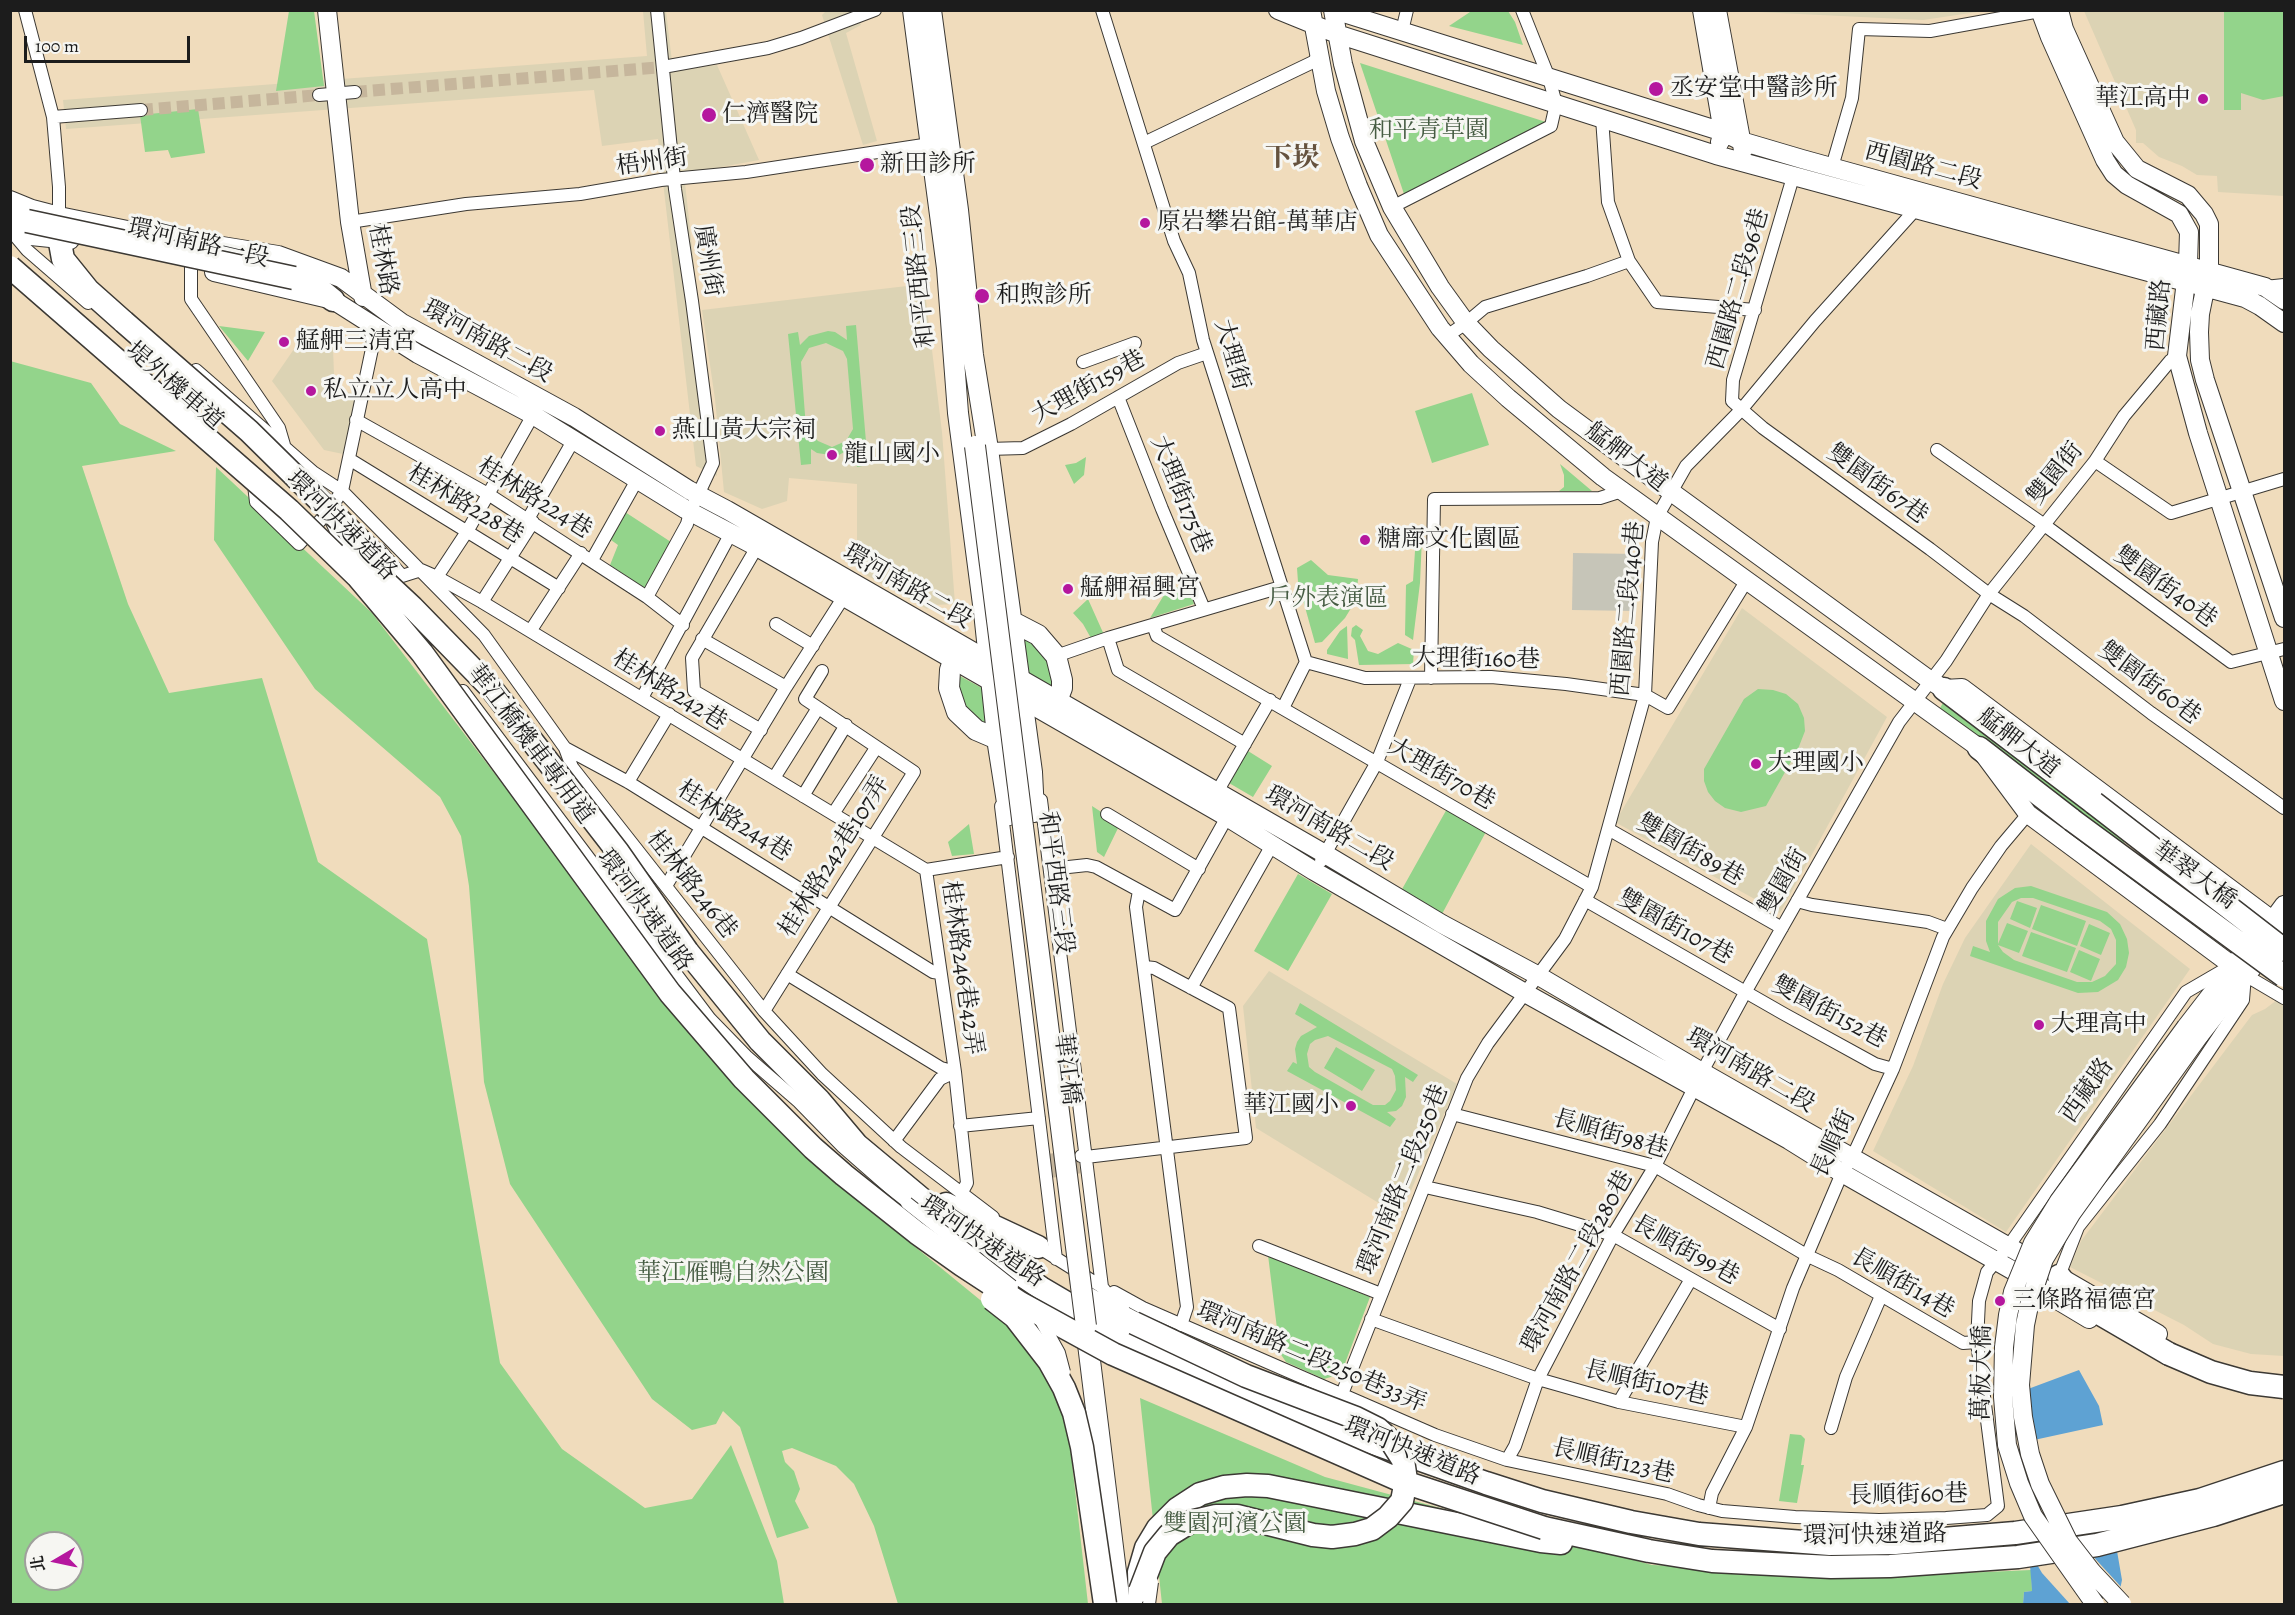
<!DOCTYPE html>
<meta charset="utf-8">
<style>
body{margin:0}
#map{position:relative;width:2295px;height:1615px;overflow:hidden;background:#f0dcbc;font-family:Alegreya,"Noto Serif TC",serif}
canvas{display:block}
.frame{position:absolute;inset:0;border:12px solid #1c1c1c;pointer-events:none}
.north{position:absolute;left:24px;top:1531px;width:60px;height:60px;box-sizing:border-box;background:#f6f6f2;border:2px solid #9f9f9c;border-radius:50%;rotate:261deg;font-size:16px;font-weight:700;line-height:24px;text-align:center;color:#1c1c1c}
.north::after{content:'';display:block;margin:auto;width:21px;height:27px;background:#b5179e;clip-path:polygon(50% 0,100% 100%,50% 72%,0 100%)}
.scale{position:absolute;left:24px;top:36px;width:166px;height:27px;box-sizing:border-box;border:3px solid #1c1c1c;border-top:0;padding-left:8px;font-size:18px;line-height:21px;white-space:nowrap;color:#1c1c1c;-webkit-text-stroke:4px #f6f6f2;paint-order:stroke}
</style>
<div id="map">
<canvas width="2295" height="1615"></canvas>
<div class="frame"></div>
<div class="north">北</div>
<div class="scale">100 m</div>
</div>
<script>
const context = document.querySelector('canvas').getContext('2d');
context.lineJoin = 'round';
function fillPath(path, color) {
  context.fillStyle = color;
  context.fill(path, 'evenodd');
}
function shape(rows) {
  const path = new Path2D();
  for (const r of rows) {
    path.moveTo(r[0], r[1]);
    for (let i = 2; i < r.length; i += 2) path.lineTo(r[i], r[i + 1]);
  }
  return path;
}
function strokePath(path, color, width, dash) {
  context.strokeStyle = color;
  context.lineWidth = width;
  context.lineCap = dash ? 'butt' : 'round';
  context.setLineDash(dash || []);
  context.stroke(path);
}
function drawText(font, color, halo, rows, align = 'center') {
  context.font = font + ' Alegreya,"Noto Serif TC",serif';
  context.lineWidth = 6;
  context.setLineDash([]);
  context.textBaseline = 'middle';
  context.strokeStyle = halo;
  context.fillStyle = color;
  for (const [text, x, y, turn = 0] of rows) {
    context.save();
    context.translate(x, y);
    context.rotate((+turn || 0) * Math.PI / 180);
    context.textAlign = isNaN(turn) ? turn : align;
    if (halo) context.strokeText(text, 0, 0);
    context.fillText(text, 0, 0);
    context.restore();
  }
}
fillPath(shape([
 [643,11,666,11,673,70,717,65,759,160,684,174,717,476,696,466,658,139,602,146,594,90,66,129,63,100,647,56],
 [826,11,857,11,861,25,846,33,877,141,863,145,822,15],
 [1738,11,1738,10,1984,11,1923,20],
 [2084,11,2284,11,2284,196,2218,192,2217,176,2197,175,2182,166,2159,157,2143,143,2136,143,2136,130],
 [924,284,942,432,955,604,934,605,927,609,857,570,857,484,789,478,787,501,762,509,724,492,715,399,702,310],
 [305,333,333,348,334,374,331,388,356,394,343,454,324,450,272,381],
 [1742,608,1887,717,1780,913,1615,822],
 [2031,844,2190,969,2006,1232,1873,1151,1913,1066,1943,984,1965,938],
 [1269,971,1457,1084,1400,1216,1256,1128,1243,1006],
 [2277,1000,2284,1006,2284,1356,2251,1354,2213,1344,2184,1325,2070,1267,2081,1241,2252,1015,2265,1009]
]), '#dcd3b4');
fillPath(shape([
 [1573,553,1638,554,1636,611,1572,610]
]), '#c6c5b8');
fillPath(shape([
 [1473,10,1508,11,1515,22,1523,45,1449,26],
 [289,11,314,11,324,86,276,91],
 [2224,11,2284,11,2284,96,2263,100,2241,93,2241,110,2224,110],
 [1360,63,1546,122,1404,194],
 [198,109,205,153,171,158,168,150,145,152,140,115],
 [856,325,868,465,857,467,855,444,848,450,837,456,817,453,811,449,811,464,801,465,788,334,798,332,800,345,809,336,828,331,835,332,847,340,846,326],
 [826,343,843,351,847,359,853,429,846,441,832,447,818,441,806,428,801,362,809,348],
 [219,326,265,332,248,361],
 [10,361,91,383,120,424,176,451,82,466,128,604,169,693,262,678,318,862,427,939,500,1363,562,1449,645,1508,692,1499,731,1445,777,1561,784,1604,11,1604],
 [36,1543,72,1543,72,1579,36,1579],
 [1472,393,1489,445,1432,463,1415,411],
 [1086,457,1084,475,1074,484,1065,465,1076,463],
 [1560,464,1592,491,1559,491,1564,487,1564,475],
 [216,467,372,613,640,964,810,1161,1061,1366,1088,1604,898,1604,874,1526,854,1484,836,1466,792,1448,782,1451,785,1462,794,1471,800,1489,795,1501,809,1528,777,1538,740,1427,723,1411,716,1424,692,1430,652,1399,510,1184,484,1082,469,886,461,836,440,797,315,689,214,540],
 [625,512,671,542,646,589,610,565,618,545,611,540],
 [1416,536,1422,537,1420,583,1413,640,1405,635,1406,585,1413,581],
 [1311,560,1328,575,1358,579,1356,600,1345,618,1322,642,1315,643,1298,582,1297,568],
 [1187,582,1194,604,1150,618,1164,595],
 [1088,599,1105,637,1092,640,1083,624,1073,613],
 [1356,625,1363,630,1360,636,1368,651,1378,654,1398,643,1414,650,1413,664,1359,665,1355,640,1351,636,1352,628],
 [1347,626,1348,659,1327,654,1327,650,1340,631],
 [1027,635,1058,673,1052,688,1026,672,1022,640],
 [958,675,982,688,987,727,964,713,954,676],
 [1758,689,1773,690,1786,694,1798,704,1804,718,1805,731,1798,749,1766,806,1741,812,1725,808,1715,801,1708,792,1704,781,1704,769,1744,699],
 [1943,703,2125,840,2122,846,1940,708],
 [1248,751,1272,766,1253,797,1229,783],
 [1092,806,1120,824,1104,857,1097,852],
 [1448,807,1488,828,1442,914,1401,891],
 [969,824,974,854,952,856,948,842],
 [1298,874,1332,894,1288,971,1254,951],
 [2031,886,2107,912,2120,924,2127,939,2129,953,2126,967,2118,980,2098,992,2078,993,1970,956,1973,946,1990,952,1986,941,1986,921,1998,899,2015,888],
 [2021,898,2033,898,2100,921,2111,929,2116,940,2116,964,2105,976,2092,982,2077,982,2014,960,2003,952,1998,945,2019,953,2028,931,2007,923,1998,944,1998,922,2012,902],
 [2017,901,2037,908,2030,928,2010,919],
 [2041,905,2086,921,2077,946,2032,929],
 [2089,924,2110,933,2101,955,2080,946],
 [2031,932,2076,948,2067,972,2022,956],
 [2079,950,2100,959,2091,981,2070,972],
 [1300,1003,1418,1075,1413,1082,1405,1077,1406,1097,1402,1106,1396,1111,1387,1112,1396,1119,1390,1127,1287,1071,1293,1062,1297,1064,1295,1049,1297,1042,1301,1036,1317,1027,1295,1014],
 [1328,1036,1392,1069,1395,1076,1396,1090,1390,1101,1385,1105,1373,1105,1315,1072,1309,1067,1307,1054,1310,1044,1315,1040],
 [1336,1047,1375,1070,1362,1091,1324,1068],
 [1268,1255,1370,1297,1341,1374,1324,1379,1286,1362,1280,1353],
 [1140,1398,1325,1477,1652,1565,1897,1576,2031,1570,2032,1591,2024,1592,2023,1604,1162,1604],
 [1790,1434,1801,1435,1805,1439,1801,1465,1804,1465,1797,1503,1779,1501]
]), '#93d48b');
fillPath(shape([
 [2079,1370,2099,1406,2103,1425,2034,1440,2028,1389],
 [2117,1551,2122,1580,2117,1604,2023,1604,2024,1592,2032,1591,2030,1565]
]), '#5ea2d3');
fillPath(shape([
 [2089,1552,2123,1589,2120,1604,2070,1604,2042,1573,2035,1561]
]), '#f0dcbc');
strokePath(shape([
 [355,92,663,67],
 [141,110,319,95],
 [1048,1160,1081,1156],
 [1050,1172,1082,1167]
]), '#c6b69c', 12, [12, 6]);
const street = shape([
 [25,10,53,117,59,187,59,223],
 [1102,10,1174,241,1189,273,1203,340,1306,662,1283,708],
 [1402,31,1407,10],
 [663,67,768,48,801,38,875,10],
 [319,95,355,92],
 [53,117,141,110],
 [1602,118,1608,202,1629,261,1657,302,1755,310],
 [1144,143,1313,62,1318,57],
 [1832,167,1852,98,1859,29,1930,31,2040,11],
 [1793,177,1733,380,1732,401,1763,428,1930,549,1989,594,2024,616,2151,713,2284,808],
 [1392,207,1551,126,1556,104,1549,78,1522,10],
 [350,222,466,204,580,194,661,180,746,172,930,144,934,138],
 [11,231,27,250,88,303],
 [191,266,191,299,279,428,284,445],
 [2265,287,2284,285],
 [1447,336,1466,323,1485,307,1587,276,1629,261],
 [1083,362,1135,343],
 [196,370,313,472,342,491,484,635,565,748,572,767,764,1011,822,1074,901,1147,993,1217],
 [1118,397,1162,509,1204,609],
 [356,420,488,494,647,597,683,625],
 [988,449,1023,448,1071,424,1178,363,1207,353],
 [1937,450,2043,524,2231,662,2284,649],
 [349,459,559,588],
 [2095,461,2171,513,2284,479],
 [254,485,256,502,299,544,328,512,342,491,373,344,369,322],
 [330,518,342,544,353,557],
 [528,519,573,441],
 [757,547,692,658,694,691,761,730],
 [379,549,402,576,421,570,437,577,482,602,926,870,1008,857],
 [592,560,637,480],
 [437,577,468,530,533,415],
 [647,597,687,524,690,512,713,463,692,301,675,189,657,10],
 [482,602,533,522],
 [776,624,813,646],
 [1153,625,1157,636,1592,887],
 [531,630,581,553],
 [1108,638,1118,670,1245,744],
 [702,639,786,687],
 [1056,656,1108,638,1281,587],
 [1306,662,1365,678,1491,677,1566,684,1645,695,1668,708,1747,580],
 [1431,678,1434,499,1600,498,1622,491],
 [463,691,710,1019,746,1056,799,1102,843,1147,907,1203],
 [642,698,731,533],
 [565,748,628,782,933,972,940,973],
 [774,778,818,708],
 [628,782,669,714],
 [1217,792,1270,700],
 [803,796,846,725],
 [1041,800,1102,1287],
 [1001,806,1056,1259],
 [833,814,876,748],
 [1107,814,1199,869],
 [1608,829,1782,928],
 [1321,861,1377,762,1410,679],
 [1050,869,1087,865,1096,867,1175,910,1227,817],
 [926,870,955,1072,967,1183,961,1194],
 [666,886,786,687,843,598],
 [1139,891,1136,907,1187,1307,1181,1325],
 [1585,900,1784,1014,1875,1064,1893,1069],
 [1797,901,1812,905,1928,922,1947,929],
 [787,974,941,1068,955,1072],
 [1191,988,1272,845],
 [764,1011,914,772,805,699,822,671],
 [1452,1114,1655,1166,1808,1256,1838,1270,1963,1343,1977,1342],
 [960,1126,1039,1118],
 [894,1141,940,1079,955,1072],
 [1081,1156,1086,1157,1246,1138,1229,1008,1154,968,1145,967],
 [1425,1187,1537,1212,1613,1235,1780,1329],
 [1035,1245,1102,1287,1113,1301,1123,1307],
 [1259,1246,1381,1294],
 [2057,1281,2078,1227,2160,1124,2243,1000,2245,975,2284,998],
 [1114,1292,1143,1308,1435,1435,1507,1460,1667,1494,1698,1505,1722,1511,1795,1517,1879,1520,1946,1518,1987,1515,1998,1506,1977,1342,1979,1301,1987,1272,2008,1247,2186,992,2229,967],
 [1371,1319,1538,1379,1619,1402,1746,1427],
 [1342,1394,1467,1078,1488,1043,1565,939,1592,887,1645,695,1652,542,1657,517,1686,466,1741,410,1815,321,1915,210,1917,205],
 [1619,1402,1691,1279],
 [1831,1428,1846,1377,1881,1296],
 [1507,1460,1515,1446,1538,1379,1613,1235,1655,1166,1702,1072,1746,991,1899,722,1946,661,1989,594,2095,461,2124,416,2170,361,2177,356],
 [1709,1508,1712,1493,1746,1427,1793,1288,1842,1173,1852,1158,1893,1069,1943,937,1972,888,2001,846,2028,814]
]);
const secondary = shape([
 [327,10,350,222,363,297],
 [1278,10,1337,34,1716,155,2245,298,2260,306,2284,323],
 [1311,10,1326,91,1340,138,1358,186,1379,235,1440,328,1471,364,1508,398,1603,477,1971,742,1979,748,2028,814,2245,975],
 [1333,10,1343,64,1364,141,1392,207,1440,287,1466,323,1491,349,1559,409,1670,491,1931,681,1944,689,1962,688,2284,929],
 [1334,10,1723,132,1741,141,1802,159,2265,287,2284,300],
 [1702,10,1723,132,1720,142],
 [1717,10,1743,150],
 [2040,10,2050,37,2105,160,2114,174,2127,185,2179,214,2189,232,2188,264,2177,356,2198,433,2284,701],
 [2059,10,2064,29,2115,142,2137,169,2188,195,2204,214,2209,224,2209,270,2200,314,2199,332,2200,360,2205,380,2284,618],
 [10,200,32,209,59,216,142,233,278,255,341,278,402,323,574,417,689,490,727,510,1325,854,1442,924,1537,975,1702,1072,2039,1264],
 [10,230,31,236,70,240],
 [214,272,333,300,418,354,533,415,685,509,757,547,1227,817,1314,871,1525,993,1789,1140,1842,1173,2054,1294,2059,1301,2089,1319],
 [2267,928,2284,905],
 [2186,1027,2240,957],
 [2199,1036,2253,967],
 [2065,1280,2158,1334]
]);
const primary = shape([
 [913,10,947,268,958,413,984,612,998,745,1009,815],
 [931,10,958,210,973,355,988,449,1032,772,1034,812],
 [1011,621,1038,635,1056,656,1062,680,1062,688,1057,701],
 [953,661,950,670,949,688,957,712,976,730,997,739],
 [1086,1328,1120,1604]
]);
const highway = shape([
 [10,213,27,221],
 [59,237,63,259,88,290,124,322],
 [294,278,317,287,333,300],
 [1944,689,2094,803],
 [1979,748,2072,820],
 [687,951,760,1041,819,1100,857,1145,977,1245,1041,1288,1126,1338,1233,1390,1322,1425,1486,1483,1542,1501,1631,1522,1699,1534,1830,1544,1895,1543,2015,1533,2122,1517,2200,1500,2284,1472],
 [946,1204,1038,1247],
 [2059,1276,2078,1301,2169,1354],
 [1083,1296,1134,1323],
 [1544,1528,1649,1551,1712,1561,1831,1567,1890,1566,2018,1557,2097,1545,2213,1515,2284,1492],
 [1140,1604,1139,1572,1146,1548,1158,1528,1177,1509,1200,1494,1224,1487,1247,1485,1268,1486,1541,1541,1561,1543]
]);
strokePath(street, '#3c3934', 14);
strokePath(secondary, '#3c3934', 20);
strokePath(primary, '#3c3934', 22);
strokePath(highway, '#3c3934', 25);
strokePath(street, '#fff', 12);
strokePath(secondary, '#fff', 18);
strokePath(primary, '#fff', 20);
strokePath(highway, '#fff', 22);
const streetBridge = shape([
 [907,1203,1012,1286],
 [1039,1317,1059,1353,1064,1372],
 [1149,1604,1152,1582]
]);
const secondaryBridge = shape([
 [2095,1604,2033,1516,2019,1483,2007,1445,2003,1397,2004,1347,2008,1315,2013,1292,2033,1243,2059,1201,2186,1027],
 [2122,1604,2092,1572,2068,1541,2040,1484,2030,1454,2023,1417,2020,1385,2025,1325,2030,1301,2044,1259,2071,1214,2199,1036]
]);
const primaryBridge = shape([
 [975,446,1086,1326]
]);
const highwayBridge = shape([
 [27,221,294,278],
 [10,267,289,510,357,576,422,653,670,993,744,1079,813,1148,844,1175,917,1233,962,1265,1020,1303,1113,1354,1404,1482,1544,1528],
 [124,322,249,431,378,558],
 [352,551,412,607,491,688,618,852,687,951],
 [2094,803,2284,950],
 [2072,820,2284,976],
 [992,1299,1015,1317,1049,1361,1064,1388,1074,1413,1082,1447,1105,1604],
 [1134,1323,1246,1376,1356,1418,1378,1429,1391,1441,1403,1460,1406,1480,1402,1501,1388,1517,1372,1529,1355,1534,1332,1537,1313,1535,1237,1516,1216,1516,1190,1522,1169,1535,1155,1552,1140,1591],
 [2169,1354,2211,1372,2250,1383,2284,1387]
]);
strokePath(streetBridge, '#3c3934', 14, []);
strokePath(secondaryBridge, '#3c3934', 20, []);
strokePath(primaryBridge, '#3c3934', 22, []);
strokePath(highwayBridge, '#3c3934', 25, []);
strokePath(streetBridge, '#fff', 12);
strokePath(secondaryBridge, '#fff', 18);
strokePath(primaryBridge, '#fff', 20);
strokePath(highwayBridge, '#fff', 22);
for (const [x, y, r, color] of [
 [1656,89,8,"#b5179e"],
 [2203,99,6,"#b5179e"],
 [709,115,8,"#b5179e"],
 [867,165,8,"#b5179e"],
 [1145,223,6,"#b5179e"],
 [982,296,8,"#b5179e"],
 [284,342,6,"#b5179e"],
 [311,391,6,"#b5179e"],
 [660,431,6,"#b5179e"],
 [832,455,6,"#b5179e"],
 [1365,540,6,"#b5179e"],
 [1068,589,6,"#b5179e"],
 [1756,764,6,"#b5179e"],
 [2039,1025,6,"#b5179e"],
 [1351,1106,6,"#b5179e"],
 [2000,1301,6,"#b5179e"]
]) {
  const dot = new Path2D();
  dot.arc(x, y, r, 0, 2 * Math.PI);
  context.fillStyle = color;
  context.fill(dot);
  strokePath(dot, '#f6f6f2', 2);
}
drawText('24px', '#1c1c1c', '#f6f6f2', [
 ["丞安堂中醫診所",1670,89],
 ["華江高中",2191,99,"right"],
 ["仁濟醫院",722,115],
 ["新田診所",880,165],
 ["原岩攀岩館-萬華店",1157,223],
 ["和煦診所",996,296],
 ["艋舺三清宮",296,342],
 ["私立立人高中",323,391],
 ["燕山黃大宗祠",672,431],
 ["龍山國小",844,455],
 ["糖廍文化園區",1377,540],
 ["艋舺福興宮",1080,589],
 ["大理國小",1768,764],
 ["大理高中",2051,1025],
 ["華江國小",1339,1106,"right"],
 ["三條路福德宮",2012,1301]
], 'left');
drawText('24px', '#465c43', '#f6f6f2', [
 ["和平青草園",1429,131],
 ["戶外表演區",1328,599],
 ["華江雁鴨自然公園",733,1274],
 ["雙園河濱公園",1235,1525]
]);
drawText('24px', '#1c1c1c', '#f6f6f2', [
 ["梧州街",652,163,-8],
 ["西園路二段",1923,167,15],
 ["環河南路一段",198,244,13],
 ["桂林路",382,260,80],
 ["廣州街",707,261,81],
 ["和平西路三段",920,276,-96],
 ["西園路二段96巷",1739,289,-74],
 ["西藏路",2160,315,-85],
 ["環河南路二段",487,342,29],
 ["大理街",1231,355,74],
 ["堤外機車道",174,387,41],
 ["大理街159巷",1089,388,-29],
 ["艋舺大道",1626,458,38],
 ["雙園街",2056,474,-51],
 ["雙園街67巷",1877,485,36],
 ["大理街175巷",1180,495,68],
 ["桂林路224巷",534,499,32],
 ["桂林路228巷",465,505,31],
 ["環河快速道路",341,526,45],
 ["環河南路二段",907,587,30],
 ["雙園街40巷",2165,588,36],
 ["西園路二段140巷",1629,609,-85],
 ["大理街160巷",1476,660,1],
 ["雙園街60巷",2149,684,37],
 ["桂林路242巷",669,691,32],
 ["艋舺大道",2018,744,38],
 ["華江橋機車專用道",530,745,53],
 ["大理街70巷",1441,775,30],
 ["桂林路244巷",734,822,32],
 ["環河南路二段",1329,829,30],
 ["雙園街89巷",1690,851,30],
 ["桂林路242巷107弄",835,857,-58],
 ["華翠大橋",2194,876,36],
 ["雙園街",1784,882,-60],
 ["和平西路三段",1055,883,83],
 ["桂林路246巷",691,885,52],
 ["環河快速道路",644,911,54],
 ["雙園街107巷",1675,928,29],
 ["桂林路246巷42弄",961,968,82],
 ["雙園街152巷",1829,1013,28],
 ["華江橋",1066,1069,83],
 ["環河南路二段",1750,1071,30],
 ["西藏路",2088,1091,-55],
 ["長順街98巷",1610,1135,16],
 ["長順街",1834,1144,-65],
 ["環河南路二段250巷",1404,1180,-68],
 ["環河快速道路",982,1242,34],
 ["長順街99巷",1685,1251,29],
 ["環河南路二段280巷",1578,1262,-61],
 ["長順街14巷",1902,1284,30],
 ["環河南路二段250巷33弄",1311,1358,23],
 ["萬板大橋",1983,1373,-89],
 ["長順街107巷",1646,1384,13],
 ["環河快速道路",1412,1452,22],
 ["長順街123巷",1613,1462,13],
 ["長順街60巷",1908,1496,-1],
 ["環河快速道路",1875,1536,-1]
]);
drawText('bold 27px', '#65523e', '#f6f6f2', [
 ["下崁",1292,159]
]);
</script>
